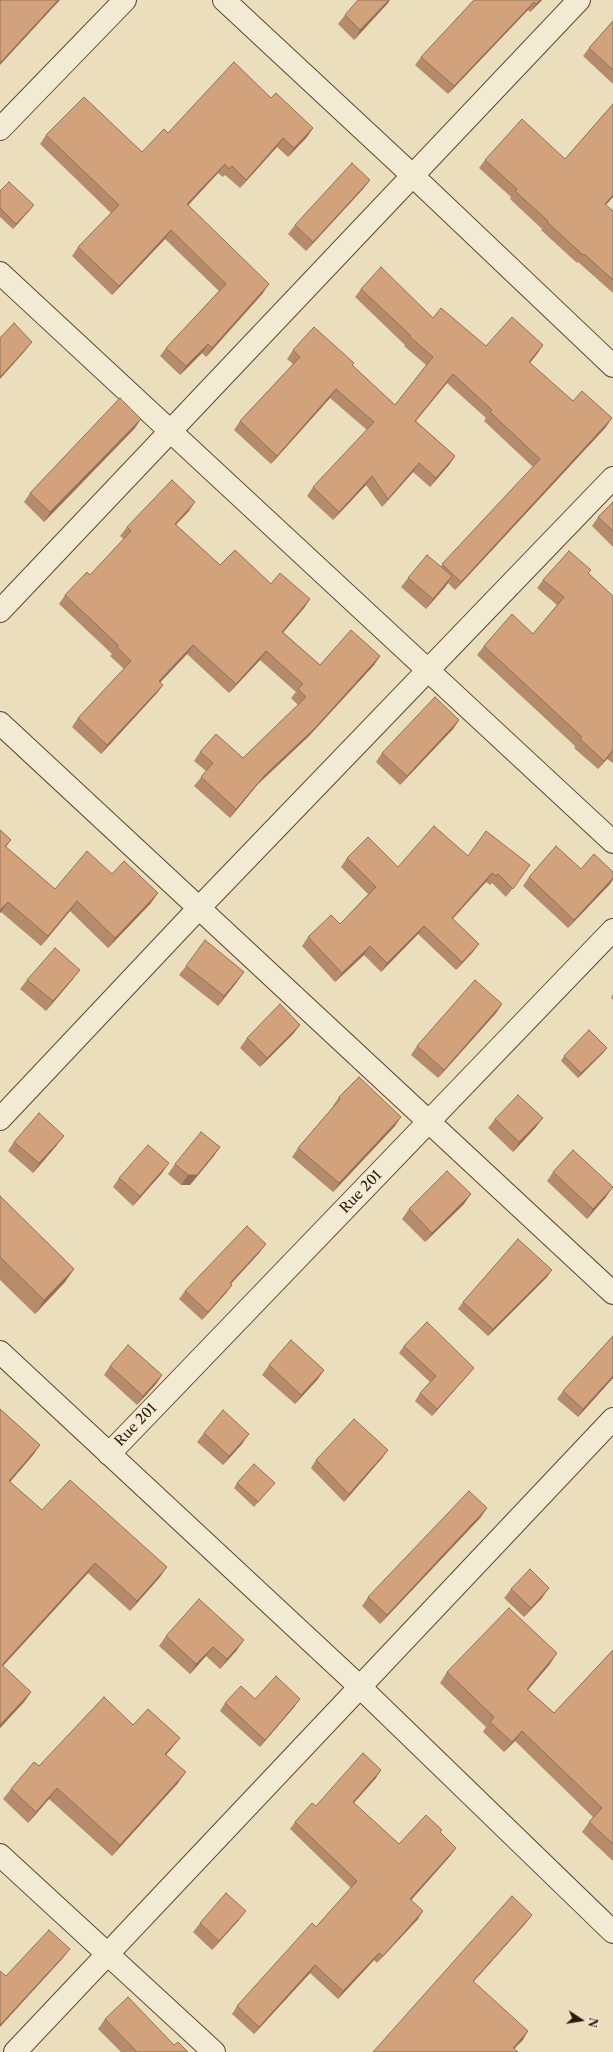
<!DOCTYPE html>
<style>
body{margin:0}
#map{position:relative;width:613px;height:2052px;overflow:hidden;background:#ebdebc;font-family:"Libre Caslon Text",serif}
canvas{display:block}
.north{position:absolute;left:561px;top:2000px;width:40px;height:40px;-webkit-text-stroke:3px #f2ead3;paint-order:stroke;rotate:102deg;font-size:11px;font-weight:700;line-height:16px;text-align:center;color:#2e1707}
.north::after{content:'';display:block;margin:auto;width:14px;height:18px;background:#2e1707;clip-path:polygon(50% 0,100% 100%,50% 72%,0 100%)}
</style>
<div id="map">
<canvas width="613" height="2052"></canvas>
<div class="north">N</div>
</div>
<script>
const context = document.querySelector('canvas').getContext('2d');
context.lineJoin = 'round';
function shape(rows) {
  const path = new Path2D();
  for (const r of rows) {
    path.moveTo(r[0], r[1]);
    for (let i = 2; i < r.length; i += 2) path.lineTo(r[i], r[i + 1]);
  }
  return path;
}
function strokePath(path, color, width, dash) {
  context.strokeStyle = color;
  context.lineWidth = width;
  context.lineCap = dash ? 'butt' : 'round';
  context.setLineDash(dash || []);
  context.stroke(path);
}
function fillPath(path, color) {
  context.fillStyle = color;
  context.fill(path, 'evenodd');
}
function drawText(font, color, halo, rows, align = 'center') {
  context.font = font + ' "Libre Caslon Text",serif';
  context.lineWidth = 3;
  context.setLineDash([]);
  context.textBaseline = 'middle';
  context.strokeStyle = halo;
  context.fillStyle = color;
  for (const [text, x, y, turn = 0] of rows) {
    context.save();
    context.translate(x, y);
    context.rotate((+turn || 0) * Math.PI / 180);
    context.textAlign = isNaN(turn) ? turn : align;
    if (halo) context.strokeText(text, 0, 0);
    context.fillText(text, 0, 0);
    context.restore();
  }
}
const minor = shape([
 [0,129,125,0],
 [0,273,613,842],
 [0,611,579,0],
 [0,723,613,1293],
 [0,1119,198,909,613,478],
 [109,1454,613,930],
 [0,1855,214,2052],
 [15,2052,613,1419]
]);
const tertiary = shape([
 [224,0,412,175,613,366],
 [0,1352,360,1687,613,1932]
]);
strokePath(minor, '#5d4934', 24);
strokePath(tertiary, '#5d4934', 24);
strokePath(minor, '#f2ead3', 22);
strokePath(tertiary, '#f2ead3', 22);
fillPath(shape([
 [474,0,542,0,530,12,528,10,448,94,415,65,421,57],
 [388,3,354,40,338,24,345,15],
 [613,21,613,84,583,56,589,48],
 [271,98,313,128,307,137,288,157,277,147,240,188,225,175,223,177,218,173,188,205,263,293,206,357,202,353,180,375,160,356,166,348,219,291,165,239,112,295,72,256,78,247,111,213,40,144,46,135,142,152,168,133],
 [613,104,613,197,606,205,613,211,613,293,578,262,577,263,541,230,542,229,510,199,511,197,479,168,485,160,565,159],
 [370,180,363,189,306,251,288,234,295,225],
 [0,191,30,210,13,229,0,217],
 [361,289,433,318,486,346,543,345,537,354,530,363,573,401,606,427,455,590,448,583,426,609,401,587,408,578,441,566,533,467,484,421,486,418,447,383,416,421,455,456,449,465,430,487,413,472,382,507,366,485,333,520,307,496,313,487,367,430,330,398,271,464,234,430,240,421,293,364,287,359,293,350,352,365,395,405,426,365,404,346,405,345,355,297],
 [135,428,44,522,24,502,30,493],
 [613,502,613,547,592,526,598,517],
 [189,511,176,525,220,565,310,599,304,608,283,632,320,665,380,656,374,665,309,736,258,784,230,818,194,786,206,771,194,761,200,752,243,758,298,705,291,698,296,692,260,660,229,693,187,654,160,682,163,685,157,693,101,754,72,727,78,718,124,669,110,656,112,654,59,604,65,595,90,575,124,539,120,536,127,527],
 [589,574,613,596,613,763,607,759,598,769,574,748,575,746,477,655,484,646,533,634,557,605,537,588,543,580],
 [459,720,453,729,400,785,376,762,382,753],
 [0,830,11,840,6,847,55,889,112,874,151,903,108,948,70,911,41,946,1,912,0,913],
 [468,856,524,874,506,897,492,883,490,885,486,882,453,919,479,944,472,953,456,970,418,934,381,972,364,955,335,982,302,946,308,937,340,924,368,894,341,867,347,858,398,867],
 [581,869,613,872,613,879,610,884,568,928,523,886,529,877],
 [186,966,237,982,218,1006,179,975],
 [73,979,46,1011,20,989,27,980],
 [613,994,613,1000,611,998],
 [502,1004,496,1013,438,1078,411,1055,417,1046],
 [300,1025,293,1034,260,1067,240,1048,247,1038],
 [607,1048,603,1053,578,1078,561,1061,564,1056],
 [339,1097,395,1126,333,1192,292,1157,298,1148,333,1107,333,1106],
 [495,1119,536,1127,513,1152,488,1128],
 [14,1142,57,1145,33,1173,8,1151],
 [220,1147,213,1157,190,1185,181,1185,168,1174,175,1164],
 [553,1172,606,1197,587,1219,547,1181],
 [162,1173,133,1206,113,1187,119,1178],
 [0,1196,74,1269,65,1282,35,1314,0,1280],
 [464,1204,425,1242,402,1219,409,1209],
 [260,1252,231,1284,232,1285,226,1293,202,1320,179,1299,185,1291],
 [547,1277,488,1336,458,1309,463,1302],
 [613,1336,613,1378,578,1417,557,1399,563,1391],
 [404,1346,474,1368,468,1375,432,1416,415,1401,420,1393,430,1382,399,1353],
 [269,1365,318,1379,295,1404,262,1375],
 [110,1366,162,1375,156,1384,137,1405,104,1375],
 [0,1409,40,1445,33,1455,10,1482,42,1510,160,1577,130,1611,88,1573,3,1666,31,1692,24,1702,0,1728],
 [204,1433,242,1444,223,1465,197,1442],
 [383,1457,344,1502,311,1468,316,1460],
 [237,1483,271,1488,254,1507,234,1488],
 [481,1517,380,1624,362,1606,368,1597],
 [511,1589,542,1598,524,1617,504,1598],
 [166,1636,237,1650,220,1669,206,1656,190,1674,159,1646],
 [613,1650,613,1861,582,1832,589,1822,593,1817,515,1741,504,1752,483,1732,486,1727,440,1683,447,1672,550,1664,528,1690,554,1713],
 [255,1699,295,1706,260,1747,220,1711,225,1703],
 [133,1725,172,1748,166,1755,178,1783,112,1856,49,1799,28,1823,3,1799,11,1789,39,1766],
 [376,1778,354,1803,399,1844,440,1833,451,1855,411,1900,418,1919,377,1963,374,1960,338,1999,310,1973,254,2034,232,2014,237,2006,316,1927,351,1888,290,1829,295,1822,316,1806],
 [239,1920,212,1950,193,1932,200,1923],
 [105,2019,174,2045,188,2052,121,2052,98,2029]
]), '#b58b6b');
fillPath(shape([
 [58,0,60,0,0,65,0,63],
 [389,0,390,0,388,3,354,40,360,30],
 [540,0,542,0,530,12,536,4],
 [534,2,528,10,448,94,454,86],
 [313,128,307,137,288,157,294,148],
 [283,138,277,147,240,188,246,180],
 [225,164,218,173,181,213,187,204],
 [370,180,363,189,306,251,313,242],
 [613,195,613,197,599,212,605,204],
 [34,205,30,210,13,229,16,224],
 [171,230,165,239,112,295,119,286],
 [269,284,263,293,206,357,212,348],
 [32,342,25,351,0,379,0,377],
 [208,344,202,353,180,375,186,366],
 [543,345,537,354,523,371,529,362],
 [453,374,447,383,409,429,415,421],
 [336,389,330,398,271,464,277,456],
 [612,418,606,427,455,590,461,582],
 [141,419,135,428,44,522,50,512],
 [455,456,449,465,430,487,436,478],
 [419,463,413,472,382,507,388,499],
 [372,476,366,485,333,520,339,512],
 [195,502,189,511,168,532,175,524],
 [452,576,446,586,426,609,433,599],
 [310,599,304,608,276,641,282,632],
 [193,645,187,654,153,690,159,681],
 [266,651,260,660,229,693,236,684],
 [380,656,374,665,309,736,258,784,230,818,236,809,265,775],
 [163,685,157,693,101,754,107,745],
 [459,720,453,729,400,785,407,776],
 [613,751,607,759,598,769,604,761],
 [492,873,486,882,445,926,452,918],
 [613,878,613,879,610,884,568,928,574,920],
 [158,893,151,903,108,948,115,938],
 [77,901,70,911,41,946,48,936],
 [8,902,1,912,0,913,0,910],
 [424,926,418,934,381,972,387,963],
 [479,944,472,953,456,970,462,962],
 [370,946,364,955,335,982,342,973],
 [80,970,73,979,46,1011,53,1001],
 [244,972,237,982,218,1006,224,996],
 [502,1004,496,1013,438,1078,444,1070],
 [300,1025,293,1034,260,1067,267,1058],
 [607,1048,603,1053,578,1078,581,1073],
 [401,1117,395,1126,333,1192,339,1183],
 [543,1118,536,1127,513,1152,519,1142],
 [64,1136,57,1145,33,1173,39,1163],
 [220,1147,213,1157,190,1185,181,1185,188,1175],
 [169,1163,162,1173,133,1206,140,1196],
 [613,1187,606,1197,587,1219,593,1209],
 [471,1194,464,1204,425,1242,432,1233],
 [266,1244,260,1252,224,1291,230,1283],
 [74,1269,65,1282,35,1314,44,1300],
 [552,1270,547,1277,488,1336,493,1329],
 [232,1285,226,1293,202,1320,208,1312],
 [474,1368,468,1375,432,1416,437,1409],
 [324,1370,318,1379,295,1404,301,1395],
 [162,1375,156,1384,137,1405,143,1396],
 [613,1376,613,1378,578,1417,583,1409],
 [249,1434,242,1444,223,1465,229,1456],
 [40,1445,33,1455,2,1491,9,1481],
 [388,1450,383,1457,344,1502,349,1494],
 [487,1508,481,1517,380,1624,387,1615],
 [95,1563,88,1573,0,1669,2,1665],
 [167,1567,160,1577,130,1611,137,1601],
 [549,1588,542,1598,524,1617,531,1608],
 [244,1640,237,1650,220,1669,227,1659],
 [213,1647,206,1656,190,1674,196,1664],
 [557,1653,550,1664,520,1699,527,1689],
 [31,1692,24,1702,0,1728,0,1725],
 [300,1699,295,1706,260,1747,265,1740],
 [522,1731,515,1741,504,1752,512,1742],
 [180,1738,172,1748,158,1764,165,1754],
 [381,1770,376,1778,348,1809,353,1802],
 [186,1772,178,1783,112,1856,120,1845],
 [57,1788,49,1799,28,1823,36,1812],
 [456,1848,451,1855,405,1907,410,1899],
 [246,1911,239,1920,212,1950,219,1941],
 [423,1911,418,1919,377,1963,383,1956],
 [532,1915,526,1923,467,1989,473,1981],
 [70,1949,63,1958,0,2027,0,2025],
 [379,1953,374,1960,338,1999,343,1991],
 [315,1965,310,1973,254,2034,259,2027],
 [528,2031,523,2040,511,2052,513,2048]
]), '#937157');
const building = shape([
 [0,0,58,0,0,63,0,0],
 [358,0,389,0,360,30,345,15,358,0],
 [474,0,540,0,536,4,534,2,454,86,421,57,474,0],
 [613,21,613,70,589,48,613,21],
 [234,62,271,98,276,93,313,128,294,148,283,138,246,180,232,166,229,169,225,164,187,204,269,284,212,348,208,344,186,366,166,348,226,284,171,230,119,286,78,247,119,205,46,135,84,97,142,152,164,129,168,133,234,62],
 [613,104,613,195,605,204,613,211,613,280,584,254,583,255,547,222,548,221,515,191,517,189,485,160,522,119,565,159,613,104],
 [352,163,370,180,313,242,295,225,352,163],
 [9,182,34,205,16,224,0,208,0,191,9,182],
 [381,267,433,318,441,308,486,346,512,317,543,345,529,362,573,401,582,391,612,418,461,582,442,564,540,459,490,412,492,410,453,374,415,421,455,456,436,478,419,463,388,499,372,476,339,512,313,487,374,422,336,389,277,456,240,421,300,357,293,350,314,327,354,363,352,365,395,405,433,357,410,337,411,336,361,289,381,267],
 [14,323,32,342,0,377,0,338,14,323],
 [120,398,141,419,50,512,30,493,120,398],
 [172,480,195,502,175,524,220,565,235,550,271,584,280,573,310,599,282,632,320,665,351,630,380,656,315,728,265,775,236,809,201,777,213,763,200,752,216,734,243,758,306,697,298,689,303,684,266,651,236,684,193,645,159,681,163,685,107,745,78,718,131,661,117,647,118,645,65,595,87,572,90,575,131,531,127,527,172,480],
 [613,502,613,531,598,517,613,502],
 [569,551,591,570,588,573,613,596,613,750,604,761,580,739,582,737,484,646,512,614,533,634,564,597,543,580,569,551],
 [427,555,452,576,433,599,408,578,427,555],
 [435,697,459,720,407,776,382,753,435,697],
 [434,826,468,856,486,831,530,865,513,889,498,874,496,876,492,873,452,918,479,944,462,962,424,926,387,963,370,946,342,973,308,937,331,915,340,924,376,887,347,858,368,837,398,867,434,826],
 [0,830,11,840,5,846,55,889,87,851,112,874,124,861,158,893,115,938,77,901,48,936,8,902,0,910,0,830],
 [556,846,581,869,594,854,613,872,613,878,574,920,529,877,556,846],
 [205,940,244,972,224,996,186,966,205,940],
 [55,948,80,970,53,1001,27,980,55,948],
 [475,980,502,1004,444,1070,417,1046,475,980],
 [280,1004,300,1025,267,1058,247,1038,280,1004],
 [589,1030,607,1048,581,1073,564,1056,589,1030],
 [359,1077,401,1117,339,1183,298,1148,340,1099,339,1097,359,1077],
 [518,1095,543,1118,519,1142,495,1119,518,1095],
 [39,1113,64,1136,39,1163,14,1142,39,1113],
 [201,1132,220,1147,197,1175,188,1175,175,1164,201,1132],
 [148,1145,169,1163,140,1196,119,1178,148,1145],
 [573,1150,613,1187,593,1209,553,1172,573,1150],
 [447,1171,471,1194,432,1233,409,1209,447,1171],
 [0,1196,74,1269,44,1300,0,1257,0,1196],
 [247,1226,266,1244,230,1283,232,1285,208,1312,185,1291,247,1226],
 [518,1239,552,1270,493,1329,463,1302,518,1239],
 [427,1322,474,1368,437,1409,420,1393,436,1376,404,1346,427,1322],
 [613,1336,613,1376,583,1409,563,1391,613,1336],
 [291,1340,324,1370,301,1395,269,1365,291,1340],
 [128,1345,162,1375,143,1396,110,1366,128,1345],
 [0,1409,40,1445,9,1481,42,1510,70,1480,167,1567,137,1601,95,1563,2,1665,31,1692,0,1725,0,1409],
 [223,1410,249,1434,229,1456,204,1433,223,1410],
 [354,1419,388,1450,349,1494,316,1460,354,1419],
 [254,1464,275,1483,258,1502,237,1483,254,1464],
 [469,1491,487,1508,387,1615,368,1597,469,1491],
 [530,1569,549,1588,531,1608,511,1589,530,1569],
 [199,1599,244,1640,227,1659,213,1647,196,1664,166,1636,199,1599],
 [509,1608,557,1653,527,1689,554,1713,613,1650,613,1844,589,1822,602,1808,522,1731,512,1742,490,1722,494,1717,447,1672,509,1608],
 [276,1676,300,1699,265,1740,225,1703,241,1686,255,1699,276,1676],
 [104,1697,133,1725,148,1709,180,1738,165,1754,186,1772,120,1845,57,1788,36,1812,11,1789,34,1762,39,1766,104,1697],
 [363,1753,381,1770,353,1802,399,1844,426,1815,442,1830,440,1832,456,1848,410,1899,423,1911,383,1956,379,1953,343,1991,315,1965,259,2027,237,2006,312,1923,316,1927,357,1881,295,1822,312,1803,316,1806,363,1753],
 [226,1893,246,1911,219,1941,200,1923,226,1893],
 [512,1896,532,1915,473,1981,528,2031,513,2048,518,2052,373,2052,512,1896],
 [49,1930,70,1949,0,2025,0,1971,6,1976,49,1930],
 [128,1997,174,2045,178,2042,188,2052,137,2052,105,2019,128,1997]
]);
fillPath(building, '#d2a27c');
strokePath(building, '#937157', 1);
drawText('14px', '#2e1707', '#f2ead3', [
 ["Rue 201",361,1192,-46],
 ["Rue 201",136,1425,-46]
]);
</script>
